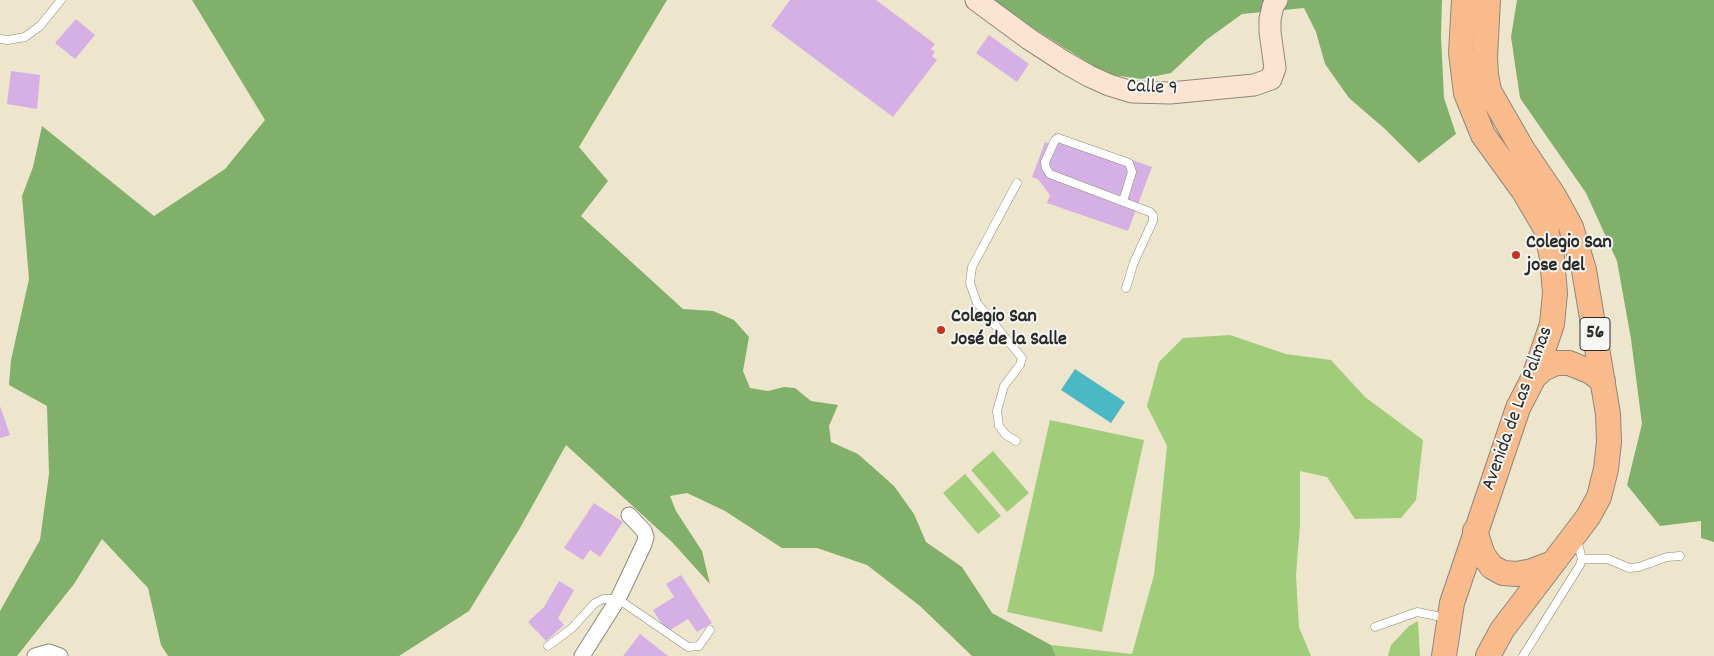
<!DOCTYPE html>
<meta charset="utf-8">
<style>
body{margin:0}
canvas{display:block;background:#eee6cc}
</style>
<canvas width="1714" height="656"></canvas>
<script>
const context = document.querySelector('canvas').getContext('2d');
context.lineJoin = 'round';
function fillPath(path, color) {
  context.fillStyle = color;
  context.fill(path, 'evenodd');
}
function shape(rows) {
  const path = new Path2D();
  for (const r of rows) {
    path.moveTo(r[0], r[1]);
    for (let i = 2; i < r.length; i += 2) path.lineTo(r[i], r[i + 1]);
  }
  return path;
}
function strokePath(path, color, width, dash) {
  context.strokeStyle = color;
  context.lineWidth = width;
  context.lineCap = dash ? 'butt' : 'round';
  context.setLineDash(dash || []);
  context.stroke(path);
}
function drawText(font, color, halo, rows, align = 'center') {
  context.font = font + ' Dekko,sans-serif';
  context.lineWidth = 4;
  context.setLineDash([]);
  context.textBaseline = 'middle';
  context.strokeStyle = halo;
  context.fillStyle = color;
  for (const [text, x, y, turn = 0] of rows) {
    context.save();
    context.translate(x, y);
    context.rotate((+turn || 0) * Math.PI / 180);
    context.textAlign = isNaN(turn) ? turn : align;
    if (halo) context.strokeText(text, 0, 0);
    context.fillText(text, 0, 0);
    context.restore();
  }
}
fillPath(shape([
 [1230,335,1286,354,1331,360,1365,397,1423,440,1416,500,1401,518,1355,519,1327,477,1300,471,1300,525,1296,575,1299,627,1311,656,1056,656,1051,645,1132,654,1154,575,1167,446,1147,406,1159,362,1183,338],
 [1050,420,1144,440,1102,632,1007,612],
 [993,451,1029,493,1007,512,971,470],
 [965,474,1001,516,978,534,943,493],
 [1418,621,1420,656,1388,656,1391,645,1409,626]
]), '#a1cd7a');
fillPath(shape([
 [192,0,667,0,579,147,608,181,581,216,683,309,713,311,734,320,749,337,743,371,750,388,768,391,784,387,795,388,811,401,838,405,829,426,831,442,858,454,894,486,914,514,926,542,962,567,992,613,1051,645,1056,656,972,656,920,606,867,565,817,548,782,548,725,511,687,493,670,496,676,511,702,551,710,584,672,542,566,445,520,528,469,611,399,656,168,656,161,645,148,588,102,539,74,584,17,656,0,656,0,611,40,540,49,474,47,406,9,385,11,360,29,279,22,196,33,167,42,126,154,216,225,169,265,120],
 [989,0,1442,0,1441,36,1444,98,1456,134,1419,163,1385,129,1349,98,1325,64,1316,32,1304,8,1242,14,1206,40,1171,73,1141,79,1106,74],
 [1517,0,1714,0,1714,542,1701,538,1701,521,1660,526,1627,485,1642,424,1631,339,1617,261,1586,193,1520,98,1511,37]
]), '#80b06a');
fillPath(shape([
 [1075,369,1125,402,1111,423,1061,390]
]), '#4bb8c6');
fillPath(shape([
 [790,0,876,0,935,44,931,49,935,52,932,56,937,60,893,117,771,26],
 [76,19,95,35,75,59,55,43],
 [989,35,1029,64,1017,82,976,53],
 [11,71,40,75,37,109,7,104],
 [1055,133,1152,167,1128,231,1047,203,1050,195,1038,179,1032,177,1045,142,1051,144],
 [0,406,10,435,0,438],
 [594,503,623,522,600,557,590,550,583,560,564,548],
 [681,575,712,623,697,632,688,619,667,632,653,610,674,597,666,584],
 [559,581,574,590,558,618,564,625,546,641,528,622,544,607],
 [640,634,668,656,623,656]
]), '#d4b0e5');
const lane = shape([
 [0,39,8,40,25,37,40,26,61,0],
 [1123,201,1132,172,1129,163,1058,138,1055,140,1045,162,1046,168,1050,174,1150,212,1153,215,1153,221,1134,262,1126,288],
 [1016,441,1006,435,999,426,997,411,1004,386,1020,365,1022,358,977,303,970,283,972,267,1017,183],
 [1582,559,1608,559,1629,568,1639,567,1667,557,1680,556],
 [1375,627,1417,612,1447,618],
 [548,646,572,628,595,603,603,599,618,599,688,647,699,646,710,630],
 [1523,656,1580,565,1582,559,1577,540]
]);
const street = shape([
 [35,656,49,652,60,656],
 [582,656,618,599,644,544,646,537,644,531,629,515]
]);
const secondary = shape([
 [976,0,1029,39,1066,63,1089,76,1109,85,1132,92,1170,93,1254,85,1271,79,1275,68,1270,32,1270,19,1273,6,1277,0]
]);
const primary = shape([
 [1534,377,1543,369,1556,363,1569,363,1591,372,1603,381],
 [1475,531,1483,555,1492,567,1503,573,1517,574,1532,571,1553,563],
 [1444,656,1452,603,1518,408,1534,377,1552,324,1555,293,1552,258,1546,229,1523,190,1483,135,1466,93,1461,53,1464,0],
 [1488,656,1502,630,1588,517,1599,497,1606,469,1609,442,1608,414,1584,270,1571,227,1554,196,1523,150,1489,91,1486,75,1485,57,1488,0]
]);
strokePath(lane, '#8c887c', 9);
strokePath(street, '#8c887c', 17);
strokePath(secondary, '#8c887c', 23);
strokePath(primary, '#8c887c', 26);
strokePath(lane, '#fff', 8);
strokePath(street, '#fff', 15);
strokePath(secondary, '#fde4d1', 21);
strokePath(primary, '#fabb8c', 24);
for (const [x, y, r, color] of [
 [1516,255,5,"#c8321e"],
 [941,330,5,"#c8321e"]
]) {
  const dot = new Path2D();
  dot.arc(x, y, r, 0, 2 * Math.PI);
  context.fillStyle = color;
  context.fill(dot);
  strokePath(dot, '#f6f6f2', 2);
}
for (const [x, y, w] of [
 [1595,334,30]
]) {
  const box = new Path2D();
  box.roundRect(x - w / 2, y - 16.5, w, 33, 4);
  context.fillStyle = '#f6f6f2';
  context.fill(box);
  strokePath(box, '#2b2b2b', 1);
}
drawText('bold 19px', '#2b2b2b', null, [
 ["56",1595,334]
]);
drawText('20px', '#2b2b2b', '#f6f6f2', [
 ["Calle 9",1152,89,3],
 ["Avenida de Las Palmas",1519,409,-70]
]);
drawText('bold 20px', '#2b2b2b', '#f6f6f2', [
 ["Colegio San",1526,244],
 ["jose del",1526,267],
 ["Colegio San",951,318],
 ["José de la Salle",951,341]
], 'left');
</script>
